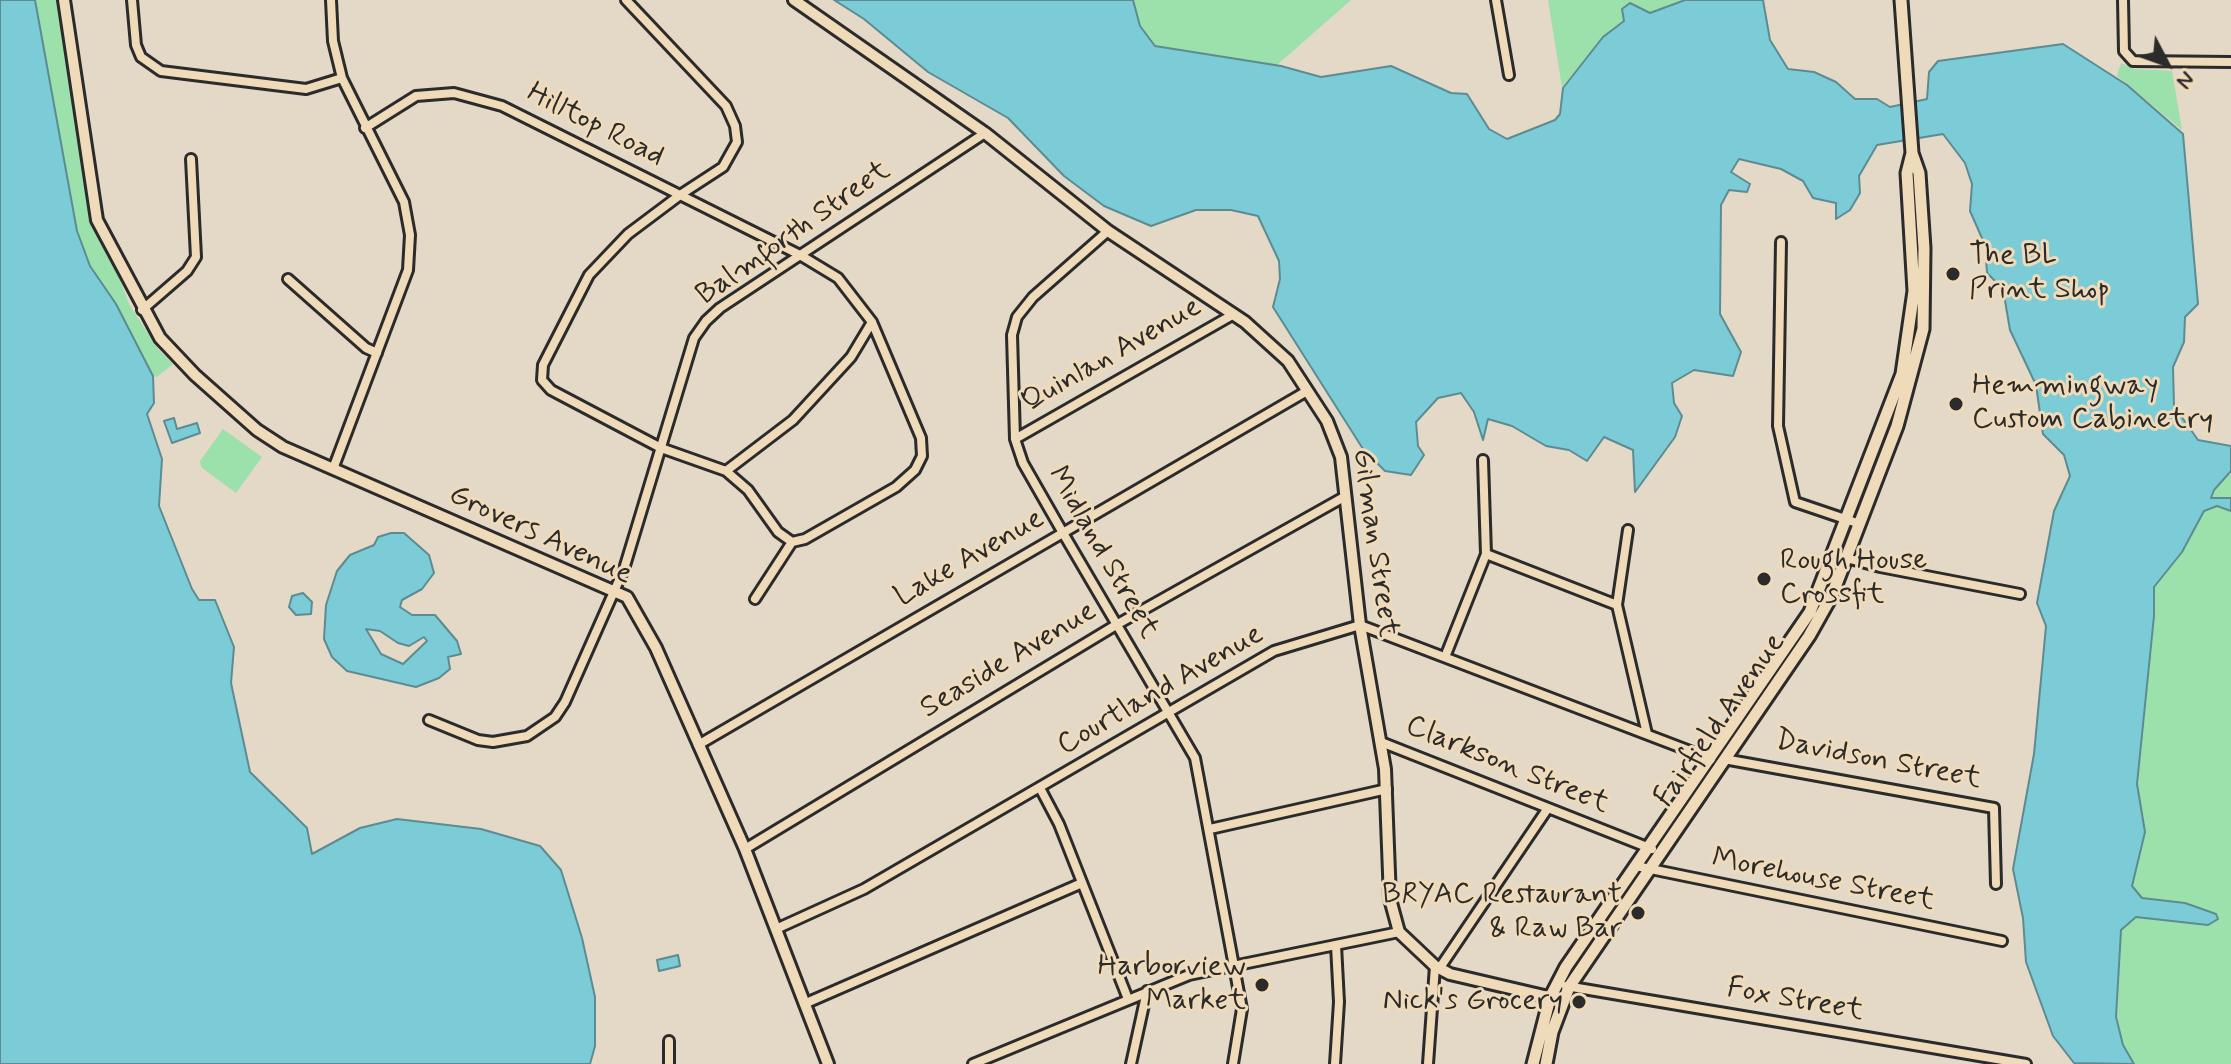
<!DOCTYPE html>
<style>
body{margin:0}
#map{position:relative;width:2231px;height:1064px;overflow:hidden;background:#e4d8c7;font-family:Mynerve,sans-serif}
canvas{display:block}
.north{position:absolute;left:2127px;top:24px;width:80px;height:80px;-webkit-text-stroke:6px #efdab9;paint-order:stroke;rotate:131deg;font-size:22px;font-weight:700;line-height:32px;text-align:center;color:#2b2b2b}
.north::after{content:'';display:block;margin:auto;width:28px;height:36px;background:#2b2b2b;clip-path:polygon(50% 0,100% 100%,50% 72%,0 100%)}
</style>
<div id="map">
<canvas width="2231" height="1064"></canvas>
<div class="north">N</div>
</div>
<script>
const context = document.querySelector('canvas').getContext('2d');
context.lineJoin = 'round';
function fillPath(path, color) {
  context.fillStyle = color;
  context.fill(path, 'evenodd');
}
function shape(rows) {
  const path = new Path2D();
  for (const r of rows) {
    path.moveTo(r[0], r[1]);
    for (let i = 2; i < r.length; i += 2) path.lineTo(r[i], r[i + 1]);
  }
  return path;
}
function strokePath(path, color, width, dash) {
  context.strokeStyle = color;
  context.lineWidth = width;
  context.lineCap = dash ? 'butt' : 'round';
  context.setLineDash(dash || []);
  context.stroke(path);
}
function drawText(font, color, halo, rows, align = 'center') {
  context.font = font + ' Mynerve,sans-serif';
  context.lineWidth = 6;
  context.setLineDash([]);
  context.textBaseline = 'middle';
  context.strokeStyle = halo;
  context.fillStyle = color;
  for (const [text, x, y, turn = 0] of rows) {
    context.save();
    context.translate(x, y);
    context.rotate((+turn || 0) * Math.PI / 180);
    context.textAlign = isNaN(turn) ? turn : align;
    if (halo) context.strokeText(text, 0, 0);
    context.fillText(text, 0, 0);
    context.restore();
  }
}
fillPath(shape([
 [35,0,57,0,99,224,129,304,158,349,173,364,157,377,153,376,144,362,116,304,90,266,77,231],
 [1121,0,1351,0,1269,72,1150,48],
 [1548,0,1683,0,1649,13,1630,3,1622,9,1624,20,1603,37,1562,87],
 [2121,63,2134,69,2172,71,2182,130,2117,76],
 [223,429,262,457,236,493,201,467,200,461],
 [2231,474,2231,1064,2133,1064,2072,973,2130,591,2187,493]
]), '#9ce0ab');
const water = shape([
 [0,0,35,0,77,231,90,266,116,304,153,376,154,403,147,414,162,459,159,506,192,589,199,600,215,600,234,647,231,683,250,772,307,828,312,854,360,828,397,819,481,829,540,846,561,870,582,938,595,997,595,1046,590,1064,0,1064,0,0],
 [834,0,1133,0,1140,26,1155,46,1281,66,1321,77,1391,66,1451,93,1467,94,1489,129,1507,139,1555,120,1560,114,1563,88,1603,37,1624,21,1622,9,1630,3,1650,13,1685,0,1763,0,1770,40,1788,69,1814,72,1836,82,1855,99,1877,99,1890,107,1927,99,1929,72,1938,61,2063,44,2127,85,2183,134,2198,304,2185,317,2184,342,2173,367,2174,406,2198,440,2231,446,2231,471,2214,490,2211,498,2231,498,2231,511,2217,506,2204,511,2182,552,2154,587,2154,616,2137,784,2145,832,2132,886,2142,898,2185,903,2216,914,2218,919,2208,925,2136,917,2121,930,2116,1017,2123,1045,2134,1064,2074,1063,2053,1036,2026,962,2023,918,2013,869,2034,754,2046,626,2037,603,2054,511,2070,476,2064,455,2043,434,2036,385,2010,330,2003,289,1987,273,1985,245,1970,211,1972,184,1965,163,1943,134,1877,145,1859,176,1860,193,1850,210,1836,219,1836,203,1813,198,1803,181,1781,169,1739,159,1731,172,1750,184,1747,192,1729,190,1721,205,1720,314,1741,352,1733,376,1694,370,1672,383,1674,403,1682,416,1675,437,1635,492,1633,450,1604,437,1587,461,1569,450,1546,446,1512,426,1488,419,1483,440,1474,412,1461,393,1438,398,1416,422,1418,446,1424,455,1411,475,1385,471,1363,449,1273,307,1280,279,1279,261,1258,216,1231,210,1196,210,1151,226,1104,206,1064,176,1008,118,928,72,864,19,834,0],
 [174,418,177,429,197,423,200,433,172,443,164,421,174,418],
 [391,533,404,533,429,555,434,573,422,589,402,600,400,607,412,615,435,615,457,641,461,654,448,657,450,669,439,678,416,687,347,671,332,657,324,639,326,605,337,571,350,555,374,545,378,537,391,533],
 [366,629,380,631,398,643,409,646,424,637,427,641,403,664,381,654,366,629],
 [303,593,312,602,311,614,296,615,289,607,292,596,303,593],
 [678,955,680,966,659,971,657,960,678,955]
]);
fillPath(water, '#7cccd7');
strokePath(water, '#5c8c92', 2);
const minor = shape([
 [132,0,136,45,141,57,161,71,306,89,342,78],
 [331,0,333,41,342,78,404,202,410,235,408,270,333,469],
 [1496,0,1509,75],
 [2123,0,2124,51,2133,61,2231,62],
 [365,128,416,96,454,93,502,106,800,255,838,278,872,322,921,438,922,456,915,470,896,487,805,539,792,542,778,532,748,490,726,471,661,448,551,390,542,380,543,365,589,275,628,234,680,195,723,167,737,142,735,126,726,106,626,0],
 [1108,231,1033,297,1017,317,1012,335,1015,439,1023,463,1063,533,1195,758,1242,1009,1233,1064],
 [1781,242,1778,426,1795,502,1860,524],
 [288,279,366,348,377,353],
 [142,310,187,271,196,257,191,159],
 [1015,439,1234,314],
 [726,471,793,420,851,357,872,322],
 [1628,530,1617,605,1647,734],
 [1486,554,1617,605],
 [1835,555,1880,567,2020,594],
 [755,599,792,542],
 [1445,657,1486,554,1483,460],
 [429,720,478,740,493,742,527,736,555,717,565,702,624,569,694,338,706,321,720,308,985,133],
 [1381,742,1652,849],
 [698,745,1307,391],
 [1724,759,1994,808,1996,884],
 [1040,788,1059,824,1128,999],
 [1210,829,1387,789],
 [745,849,1116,625,1344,497],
 [1636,866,2002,941],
 [776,929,864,889,1274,651,1360,625,1711,759],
 [1439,969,1548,808],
 [1566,986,2026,1064],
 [804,1004,1082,883],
 [669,1064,669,1041],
 [973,1064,1189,975,1399,932],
 [1131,1064,1147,991],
 [1335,1064,1339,1002,1336,945],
 [1428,1064,1435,966]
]);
const tertiary = shape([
 [64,0,97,220,160,338,195,375,257,430,283,447,627,597,656,648,745,849,828,1064],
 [794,0,985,133,1108,231,1245,322,1288,361,1327,421,1341,457,1360,625,1385,769,1390,899,1399,932,1435,966,1450,974,1557,999]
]);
const secondary = shape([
 [1533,1064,1550,998,1566,967,1810,612,1902,374,1914,291,1907,173,1912,153,1901,0],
 [1546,1064,1552,1032,1569,987,1809,636,1832,595,1897,426,1923,329,1924,248,1919,173,1912,153]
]);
strokePath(minor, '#2b2b2b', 14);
strokePath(tertiary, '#2b2b2b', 16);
strokePath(secondary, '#2b2b2b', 17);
strokePath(minor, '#efdab9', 8);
strokePath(tertiary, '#efdab9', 10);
strokePath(secondary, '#efdab9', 11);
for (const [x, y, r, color] of [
 [1953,274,8,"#2b2b2b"],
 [1956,404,8,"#2b2b2b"],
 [1764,579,8,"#2b2b2b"],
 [1638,913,8,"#2b2b2b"],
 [1262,985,8,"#2b2b2b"],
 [1579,1002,8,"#2b2b2b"]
]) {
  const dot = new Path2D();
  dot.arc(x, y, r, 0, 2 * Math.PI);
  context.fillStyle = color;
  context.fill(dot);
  strokePath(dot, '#efdab9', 3);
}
drawText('30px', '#2b2b2b', '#efdab9', [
 ["Hilltop Road",595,126,27],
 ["Balmforth Street",794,234,-35],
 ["Quinlan Avenue",1112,356,-30],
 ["Grovers Avenue",540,536,25],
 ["Gilman Street",1374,543,82],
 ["Midland Street",1102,553,60],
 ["Lake Avenue",970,559,-30],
 ["Seaside Avenue",1009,661,-31],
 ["Courtland Avenue",1161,691,-30],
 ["Fairfield Avenue",1721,721,-55],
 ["Davidson Street",1878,761,11],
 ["Clarkson Street",1507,766,22],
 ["Morehouse Street",1823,881,11],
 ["Fox Street",1795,1001,10]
]);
drawText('30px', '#2b2b2b', '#efdab9', [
 ["The BL",1969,257],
 ["Print Shop",1969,291],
 ["Hemmingway",1972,387],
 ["Custom Cabinetry",1972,421],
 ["Rough House",1780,562],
 ["Crossfit",1780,596],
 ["BRYAC Restaurant",1622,896,"right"],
 ["& Raw Bar",1622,930,"right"],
 ["Harborview",1246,968,"right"],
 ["Market",1246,1002,"right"],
 ["Nick's Grocery",1563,1002,"right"]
], 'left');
</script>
